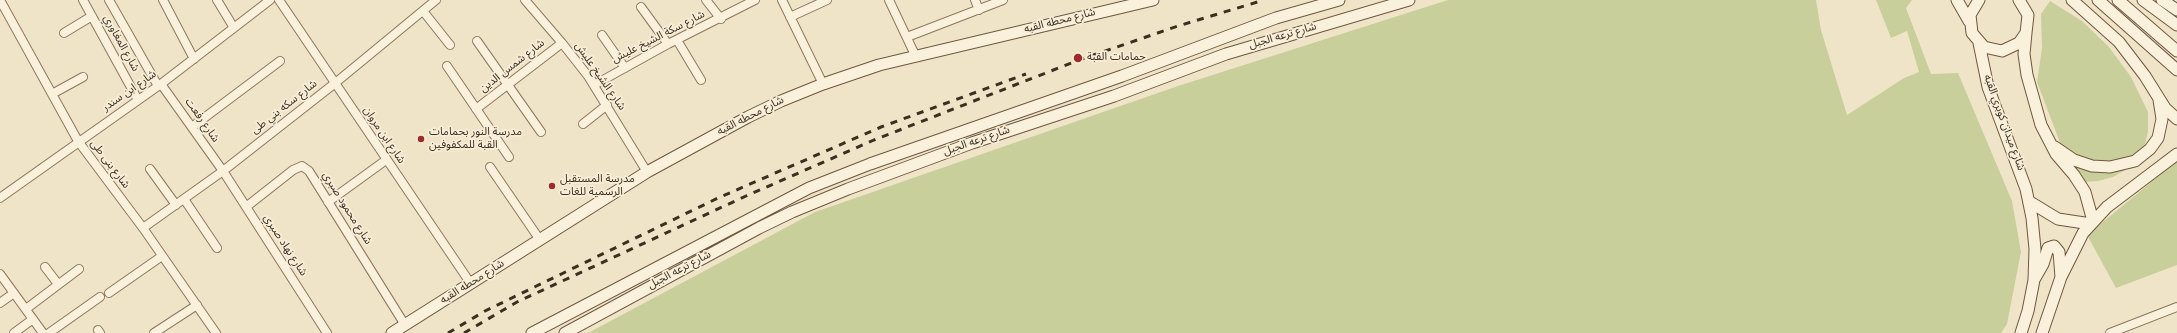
<!DOCTYPE html>
<meta charset="utf-8">
<style>
body{margin:0}
canvas{display:block;background:#f0e4c8}
</style>
<canvas width="2177" height="333"></canvas>
<script>
const context = document.querySelector('canvas').getContext('2d');
context.lineJoin = 'round';
function fillPath(path, color) {
  context.fillStyle = color;
  context.fill(path, 'evenodd');
}
function shape(rows) {
  const path = new Path2D();
  for (const r of rows) {
    path.moveTo(r[0], r[1]);
    for (let i = 2; i < r.length; i += 2) path.lineTo(r[i], r[i + 1]);
  }
  return path;
}
function strokePath(path, color, width, dash) {
  context.strokeStyle = color;
  context.lineWidth = width;
  context.lineCap = dash ? 'butt' : 'round';
  context.setLineDash(dash || []);
  context.stroke(path);
}
function drawText(font, color, halo, rows, align = 'center') {
  context.font = font + ' Georgia,"Noto Sans Arabic",serif';
  context.lineWidth = 3.5;
  context.setLineDash([]);
  context.textBaseline = 'middle';
  context.strokeStyle = halo;
  context.fillStyle = color;
  for (const [text, x, y, turn = 0] of rows) {
    context.save();
    context.translate(x, y);
    context.rotate((+turn || 0) * Math.PI / 180);
    context.textAlign = isNaN(turn) ? turn : align;
    if (halo) context.strokeText(text, 0, 0);
    context.fillText(text, 0, 0);
    context.restore();
  }
}
fillPath(shape([
 [1448,0,1816,0,1821,30,1847,115,1904,78,1919,72,1907,31,1891,38,1876,0,1912,0,1906,8,1931,74,1958,73,2012,201,2021,252,2007,324,2001,333,588,333,815,212,1178,86],
 [2050,1,2082,21,2109,47,2131,77,2148,112,2148,131,2145,145,2138,158,2127,169,2113,177,2098,181,2085,182,2077,177,2070,169,2037,82,2042,48,2041,14],
 [2177,161,2177,265,2116,288,2087,235]
]), '#c9cf9b');
const street = shape([
 [0,0,78,141,143,228,216,333],
 [83,0,138,100],
 [109,0,158,86],
 [163,0,194,59],
 [217,0,234,28],
 [279,0,471,284],
 [525,0,562,43,588,76,647,172],
 [706,0,721,19],
 [782,0,823,84],
 [889,0,916,57],
 [975,0,979,10],
 [641,7,668,44],
 [423,11,450,45],
 [790,17,827,0],
 [64,33,92,16],
 [602,35,625,68],
 [907,37,1003,0],
 [677,40,701,80],
 [477,41,541,132],
 [447,66,509,157],
 [161,84,223,171,327,333],
 [594,85,668,44,755,0],
 [52,94,83,77],
 [476,109,562,43],
 [583,124,607,105],
 [192,127,280,61],
 [490,167,540,240],
 [150,169,176,205],
 [0,198,161,84,270,0],
 [184,199,217,248],
 [328,202,386,160],
 [246,207,293,170,302,166,309,171,405,325],
 [143,228,223,171,334,84,436,0],
 [45,267,58,284],
 [0,274,43,333],
 [109,293,162,256],
 [0,303,14,293],
 [26,309,79,269],
 [98,330,100,333],
 [14,333,33,319],
 [49,333,100,297],
 [154,333,197,305],
 [2110,333,2177,307]
]);
const secondary = shape([
 [1957,0,1969,21],
 [1979,0,1970,15,1972,33,1984,47,2002,51,2019,43,2026,33,2028,15,2019,0],
 [2072,0,2119,42,2145,76,2165,108,2177,119],
 [2098,0,2177,70],
 [2118,0,2177,51],
 [2143,0,2177,25],
 [2162,0,2177,10],
 [2026,33,2024,54,2027,75,2041,125,2056,154,2074,175,2085,192,2093,221],
 [1979,43,1988,87,2026,189,2032,218,2035,249,2034,280,2028,311,2021,333],
 [2055,147,2074,160,2092,166,2110,167,2135,161,2150,149,2158,138,2162,119,2159,100],
 [2030,202,2058,219,2091,224],
 [2035,278,2043,264,2048,248,2054,246,2059,252,2061,277],
 [392,333,647,172,748,117,781,101,823,84,879,65,1153,0],
 [532,333,809,188,870,164,1122,76,1276,18,1339,0],
 [565,333,759,228,792,212,848,189,972,143,1114,96,1226,54,1409,0],
 [2042,333,2061,277,2083,233,2107,207,2177,154]
]);
strokePath(street, '#8d765c', 10);
strokePath(secondary, '#6f573f', 13);
strokePath(street, '#faf1dc', 8);
strokePath(secondary, '#faf1dc', 11);
strokePath(shape([
 [448,333,485,311,718,198,881,127,1026,74],
 [464,333,517,302,746,196,874,140,1079,60,1178,26,1264,0]
]), '#3d2e20', 3, [7, 7]);
for (const [x, y, r, color] of [
 [1078,58,5,"#9e2a2b"],
 [421,139,4,"#9e2a2b"],
 [552,186,4,"#9e2a2b"]
]) {
  const dot = new Path2D();
  dot.arc(x, y, r, 0, 2 * Math.PI);
  context.fillStyle = color;
  context.fill(dot);
  strokePath(dot, '#f7eed8', 1.5);
}
drawText('11px', '#3d2e20', '#f7eed8', [
 ["شارع محطه القبه",1060,22,-14],
 ["شارع ترعه الجبل",1283,37,-16],
 ["شارع سكة الشيخ عليش",659,38,-27],
 ["شارع المغاوري",120,44,61],
 ["شارع شمس الدين",513,67,-38],
 ["شارع الشيخ عليش",599,77,55],
 ["شارع ابن سندر",130,92,-35],
 ["شارع سكه بني طى",285,108,-38],
 ["شارع محطه القبه",751,117,-27],
 ["شارع رفعت",201,121,55],
 ["شارع ميدان كوبري القبه",2003,123,70],
 ["شارع ابن مروان",383,136,56],
 ["شارع ترعه الجبل",977,142,-19],
 ["شارع بنى طى",109,165,53],
 ["شارع محمود صبري",346,209,58],
 ["شارع نهاد صبري",284,246,57],
 ["شارع ترعه الجبل",680,271,-28],
 ["شارع محطه القبه",473,283,-32]
]);
drawText('11px', '#3d2e20', '#f7eed8', [
 ["حمامات القبة",1087,58],
 ["مدرسة النور بحمامات",429,133],
 ["القبة للمكفوفين",429,146],
 ["مدرسة المستقبل",560,180],
 ["الرسمية للغات",560,193]
], 'left');
</script>
